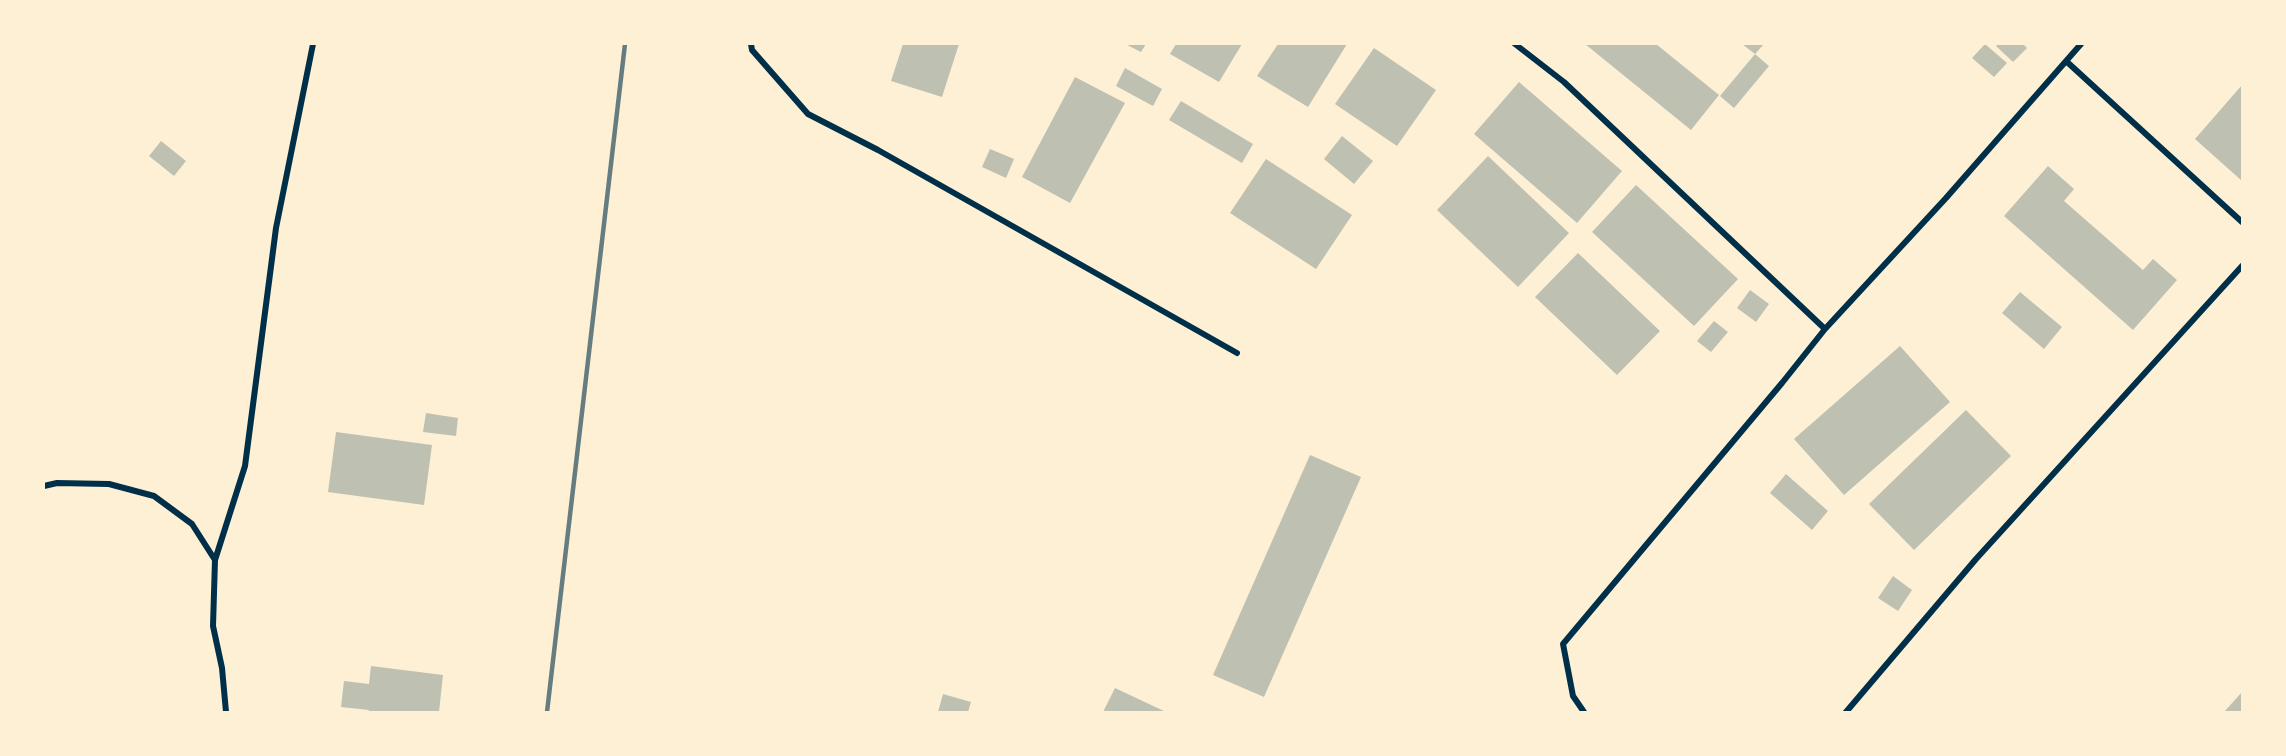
<!DOCTYPE html>
<style>
body{margin:0}
#map{position:relative;width:2286px;height:756px;overflow:hidden;background:#fdf0d5;font-family:"Open Sans",sans-serif}
canvas{display:block}
.frame{position:absolute;inset:0;border:45px solid #fdf0d5;pointer-events:none}
</style>
<div id="map">
<canvas width="2286" height="756"></canvas>
<div class="frame"></div>
</div>
<script>
const context = document.querySelector('canvas').getContext('2d');
context.lineJoin = 'round';
function fillPath(path, color) {
  context.fillStyle = color;
  context.fill(path, 'evenodd');
}
function shape(rows) {
  const path = new Path2D();
  for (const r of rows) {
    path.moveTo(r[0], r[1]);
    for (let i = 2; i < r.length; i += 2) path.lineTo(r[i], r[i + 1]);
  }
  return path;
}
function strokePath(path, color, width, dash) {
  context.strokeStyle = color;
  context.lineWidth = width;
  context.lineCap = dash ? 'butt' : 'round';
  context.setLineDash(dash || []);
  context.stroke(path);
}
fillPath(shape([
 [903,44,959,44,942,97,891,81],
 [1125,44,1146,44,1141,52],
 [1176,44,1242,44,1219,82,1170,54],
 [1278,44,1347,44,1308,107,1257,76],
 [1585,44,1656,44,1719,95,1691,130],
 [1742,44,1764,44,1755,54],
 [1985,44,2007,63,1994,77,1972,58],
 [1998,44,2023,44,2027,48,2013,62,1996,46],
 [1374,48,1436,90,1397,146,1335,104],
 [1755,54,1769,66,1734,108,1720,96],
 [1125,68,1162,89,1153,106,1116,86],
 [1075,77,1125,103,1070,203,1022,177],
 [1519,82,1622,171,1577,223,1474,134],
 [2242,85,2242,181,2195,139],
 [1181,101,1253,144,1242,163,1169,120],
 [1342,136,1373,161,1354,184,1324,159],
 [161,141,186,161,174,176,149,156],
 [990,149,1014,159,1006,178,982,167],
 [1488,156,1569,233,1518,287,1437,210],
 [1266,159,1352,215,1316,269,1230,213],
 [2048,166,2074,189,2064,201,2143,270,2153,259,2177,280,2133,330,2004,216],
 [1636,185,1738,279,1694,326,1592,232],
 [1578,253,1660,331,1617,375,1535,297],
 [1750,290,1769,304,1756,322,1737,308],
 [2020,292,2062,327,2044,349,2002,313],
 [1714,321,1728,332,1711,352,1697,341],
 [1900,346,1950,402,1844,495,1794,439],
 [1966,410,2011,456,1914,550,1869,504],
 [426,413,458,418,456,436,423,432],
 [336,432,432,445,424,505,328,492],
 [1310,455,1361,477,1264,697,1213,675],
 [1786,474,1828,511,1812,530,1770,493],
 [1893,576,1912,590,1898,611,1878,598],
 [371,666,443,675,439,712,368,712,369,710,341,707,344,681,369,684],
 [1115,688,1166,712,1103,712],
 [2242,692,2242,712,2224,712],
 [943,694,971,702,968,712,938,712]
]), '#bec0b2');
strokePath(shape([
 [751,44,752,50,808,114,878,150,1237,353],
 [1515,44,1564,82,1825,329],
 [2066,61,2242,222],
 [44,486,57,483,109,484,154,496,192,524,215,560],
 [226,712,222,668,213,626,215,560,245,466,276,228,313,44],
 [1584,712,1573,696,1563,644,1782,383,1825,329,1946,198,2081,44],
 [1846,712,1976,559,2242,266]
]), '#003049', 6);
strokePath(shape([
 [547,712,625,44]
]), '#657d81', 4.5);
</script>
